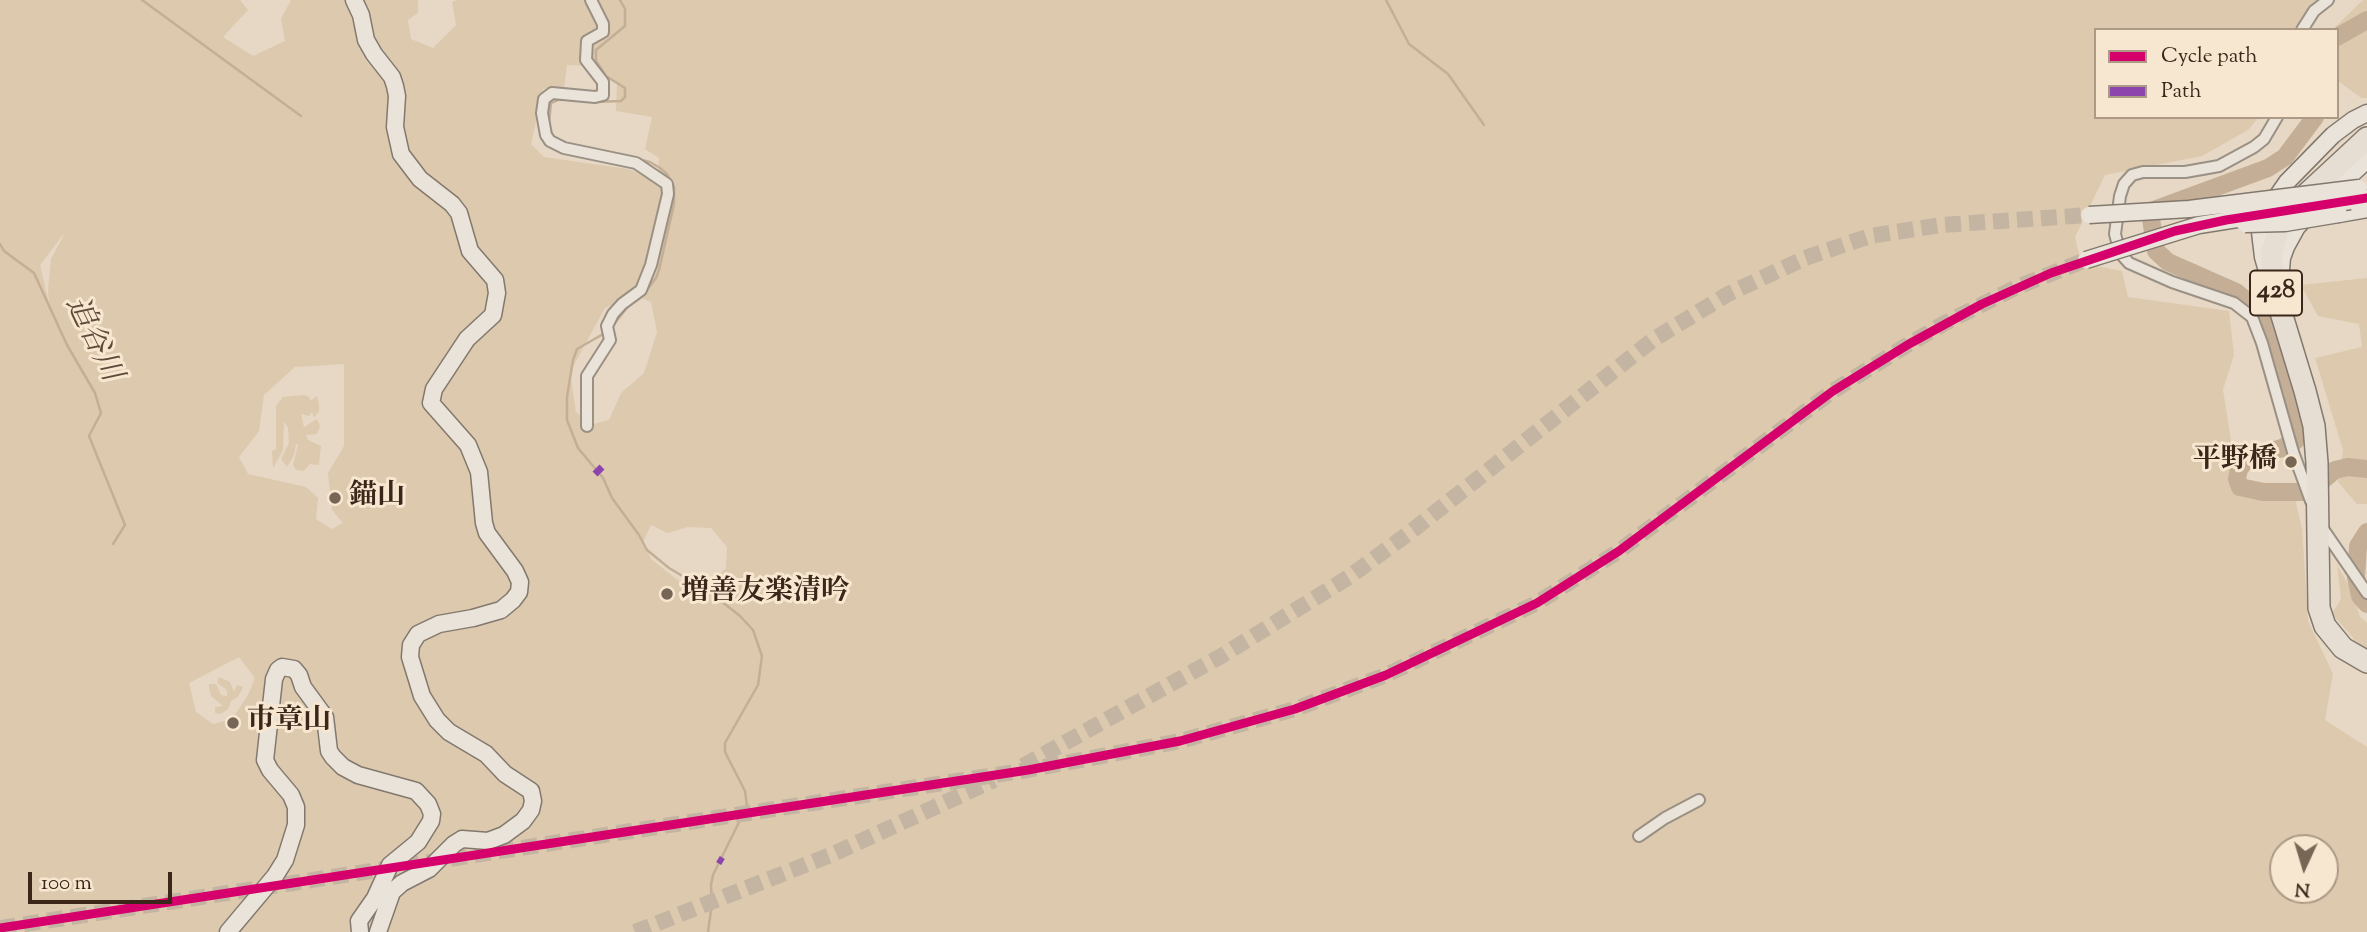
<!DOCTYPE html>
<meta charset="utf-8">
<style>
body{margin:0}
#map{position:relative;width:2367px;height:932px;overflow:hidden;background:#e6d8c5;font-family:"Sorts Mill Goudy",serif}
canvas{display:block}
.legend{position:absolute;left:2094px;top:28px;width:245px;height:91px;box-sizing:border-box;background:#f8e7d0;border:2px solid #ac9a87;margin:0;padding:9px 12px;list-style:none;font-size:21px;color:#3b271a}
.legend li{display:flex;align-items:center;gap:14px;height:35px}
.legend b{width:35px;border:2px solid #ac9a87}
.north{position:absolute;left:2269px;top:834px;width:70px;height:70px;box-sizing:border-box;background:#f8e7d0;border:2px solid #ac9a87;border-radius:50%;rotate:184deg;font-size:19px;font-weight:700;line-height:28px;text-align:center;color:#3b271a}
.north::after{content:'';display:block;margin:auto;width:24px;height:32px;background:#776556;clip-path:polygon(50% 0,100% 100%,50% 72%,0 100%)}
.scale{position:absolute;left:28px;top:872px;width:144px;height:32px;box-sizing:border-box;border:4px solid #3b271a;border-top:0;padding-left:9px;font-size:21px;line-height:24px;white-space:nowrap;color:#3b271a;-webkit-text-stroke:5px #f8e7d0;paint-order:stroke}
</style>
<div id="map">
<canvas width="2367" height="932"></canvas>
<ul class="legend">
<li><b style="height:9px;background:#d6006c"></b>Cycle path</li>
<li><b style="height:9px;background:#8e44ad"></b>Path</li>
</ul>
<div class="north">N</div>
<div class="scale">100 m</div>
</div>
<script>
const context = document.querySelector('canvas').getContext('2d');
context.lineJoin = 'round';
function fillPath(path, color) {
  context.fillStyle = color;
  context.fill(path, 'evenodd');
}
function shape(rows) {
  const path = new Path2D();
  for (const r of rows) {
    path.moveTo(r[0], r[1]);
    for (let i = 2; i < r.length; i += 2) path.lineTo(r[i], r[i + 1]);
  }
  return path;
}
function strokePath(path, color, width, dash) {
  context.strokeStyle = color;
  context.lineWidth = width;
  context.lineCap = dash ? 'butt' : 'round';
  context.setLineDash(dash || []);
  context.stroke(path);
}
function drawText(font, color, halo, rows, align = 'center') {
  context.font = font + ' "Sorts Mill Goudy","Noto Serif JP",serif';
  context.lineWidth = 6;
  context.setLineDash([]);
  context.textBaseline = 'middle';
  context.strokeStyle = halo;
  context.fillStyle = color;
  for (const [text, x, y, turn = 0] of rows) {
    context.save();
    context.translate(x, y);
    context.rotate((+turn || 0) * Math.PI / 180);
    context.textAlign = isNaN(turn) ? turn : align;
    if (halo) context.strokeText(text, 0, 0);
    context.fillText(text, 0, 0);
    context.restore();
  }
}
fillPath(shape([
 [0,0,240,0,248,10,223,37,253,56,285,41,281,19,291,0,345,0,354,11,359,0,418,0,418,13,408,20,411,39,433,48,456,25,452,2,457,0,2322,0,2296,26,2295,30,2096,30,2096,117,2259,117,2248,130,2202,156,2105,175,2075,237,2081,263,2122,271,2128,297,2229,311,2234,355,2223,390,2237,478,2292,487,2302,528,2308,621,2333,674,2325,720,2367,747,2367,932,0,932],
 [567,65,597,66,617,83,616,111,652,117,645,149,659,158,657,180,628,169,544,157,531,144,543,89,564,88],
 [66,231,51,259,48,291,49,303,40,265],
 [634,295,651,302,657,332,644,373,621,393,609,420,593,424,576,412,570,372,605,308],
 [344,364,344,446,328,473,332,510,343,523,332,529,316,519,318,498,306,487,248,474,239,457,259,431,264,395,295,367],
 [651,525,667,533,688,527,711,528,727,547,726,568,704,589,684,585,651,559,643,542],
 [239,657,255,678,248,695,232,719,213,724,196,712,189,683],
 [2283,848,2325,848,2325,890,2283,890],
 [2363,0,2367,0,2367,98,2361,98,2337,80,2337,30,2332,30],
 [2367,278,2367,504,2357,504,2338,482,2343,450,2315,358,2362,347,2359,324,2318,316,2301,285],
 [304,395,309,397,310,401,317,396,319,404,319,411,314,418,312,412,309,416,301,414,304,427,317,419,320,426,317,434,306,435,308,440,321,446,319,465,310,464,304,471,296,470,293,465,298,445,296,444,294,455,287,467,281,459,289,443,288,427,284,422,283,450,273,468,272,451,276,449,276,406,283,397],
 [2337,565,2352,591,2360,617,2367,623,2367,648,2356,641,2332,614,2341,599],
 [219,677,230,682,234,692,237,685,243,687,238,697,231,701,228,709,221,714,215,713,215,707,223,706,211,696,209,688,209,684,216,684,221,695,227,696,227,690,217,683]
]), '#ddc9ae');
strokePath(shape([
 [142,0,301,116],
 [1386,0,1409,44,1448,74,1484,125],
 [594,102,621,101,625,97,625,88,606,76,596,61,596,50,625,26,625,9,620,0],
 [549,122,551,103,560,99,570,100],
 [621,155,650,162,660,168,667,174,674,187,674,204,659,270,656,278,646,291],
 [0,244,4,251,34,273,67,345,95,393,101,413,89,436,125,525,113,544],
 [610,329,630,304],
 [605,333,577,349,573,360,567,397,567,420,578,448,603,478,612,498,639,535,647,550,669,568,711,593,740,616,753,630,762,656,758,685,725,743,725,752,745,791,747,806,713,875,711,885,712,903,708,932]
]), '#c4af96', 2.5);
strokePath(shape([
 [2337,37,2367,20],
 [2315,117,2285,157,2268,168,2154,210,2151,219,2156,251,2168,262,2236,292,2255,308,2268,328,2293,393,2295,441,2282,448,2248,458,2239,469,2237,479,2240,487,2263,492,2309,492,2335,470,2348,467,2367,469],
 [2367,532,2358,546,2356,577,2360,596,2367,604]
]), '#c4af96', 18);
strokePath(shape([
 [1023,766,1223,655,1349,577,1413,530,1654,339,1728,294,1805,258,1870,236,1941,225,2089,215],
 [0,928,1028,770,1180,741,1295,709,1386,675,1537,603,1619,551,1833,391,1909,344,1945,323,2017,287,2086,260],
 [635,932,833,854,994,780]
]), '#c4b5a3', 16, [16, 8]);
const street = shape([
 [2302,30,2314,11,2328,0],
 [2277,117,2264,139,2254,147,2219,166,2185,172,2143,172,2132,175,2124,184,2120,196,2115,234,2120,253,2129,263,2172,282,2234,303,2252,317,2262,343,2293,452,2311,501],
 [587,426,587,376,610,340,607,326,613,314,622,304,641,290,651,265,668,194,667,184,636,163,564,148,550,141,546,135,542,113,544,99,552,93,595,97,603,95,603,82,586,60,587,41,603,32,603,24,591,0],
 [2321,526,2367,593],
 [1639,836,1665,818,1699,800]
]);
const secondary = shape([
 [354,0,361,15,366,40,374,54,392,77,395,86,397,96,395,127,401,154,420,179,452,204,459,213,470,251,495,280,497,293,493,315,467,339,434,389,431,403,468,445,479,472,484,523,487,533,515,571,520,582,519,592,513,600,501,610,473,618,439,624,418,634,411,645,410,657,422,696,437,720,449,732,486,754,505,774,531,791,533,801,531,810,523,821,504,835,488,841,462,839,454,844,429,869,402,883,392,892,378,932],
 [2329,195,2367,160],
 [2350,201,2367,198],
 [2339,214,2367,209],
 [2267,271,2263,257,2260,232,2269,208,2287,182,2333,135,2353,120,2367,113],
 [2280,280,2282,258,2286,247,2297,227,2310,213],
 [228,932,275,876,285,860,296,825,296,807,291,795,270,770,265,760,274,679,278,670,282,667,294,669,299,675,303,687,325,717,329,751,333,757,343,767,358,775,416,791,428,804,432,814,431,821,418,842,390,865,375,898,359,921,360,932]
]);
const highway = shape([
 [2367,138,2297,203,2278,231,2271,255,2276,296,2305,391,2314,426,2317,463,2319,608,2325,626,2343,648,2367,662]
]);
strokePath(street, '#9a9084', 14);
strokePath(secondary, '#82786d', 19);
strokePath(highway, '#82786d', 24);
strokePath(street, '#eae3d9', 10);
strokePath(secondary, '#eae3d9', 16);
strokePath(highway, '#e6ded3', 21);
const secondaryBridge = shape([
 [2089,215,2189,209,2359,188],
 [2245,224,2285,223,2339,214],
 [2086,260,2199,225,2350,201]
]);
strokePath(secondaryBridge, '#82786d', 19, []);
strokePath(secondaryBridge, '#eae3d9', 16);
strokePath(shape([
 [595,474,602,467],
 [718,859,723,862]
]), '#8e44ad', 7, [14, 7]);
strokePath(shape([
 [0,928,1028,770,1180,741,1295,709,1386,675,1537,603,1619,551,1833,391,1909,344,1982,304,2051,273,2175,231,2226,220,2367,198]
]), '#d6006c', 9);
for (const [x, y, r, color] of [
 [2291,462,7,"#776556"],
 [335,498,7,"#776556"],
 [667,594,7,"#776556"],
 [233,723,7,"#776556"]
]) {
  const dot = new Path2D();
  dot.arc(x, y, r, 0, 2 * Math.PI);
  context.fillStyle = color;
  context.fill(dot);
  strokePath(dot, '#f8e7d0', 2.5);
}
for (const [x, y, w] of [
 [2276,293,52]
]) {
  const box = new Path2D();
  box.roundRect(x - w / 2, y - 22.5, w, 45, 5);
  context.fillStyle = '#f8e7d0';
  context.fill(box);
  strokePath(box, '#3b271a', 2);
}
drawText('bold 26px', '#3b271a', null, [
 ["428",2276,293]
]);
drawText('bold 28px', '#3b271a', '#f8e7d0', [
 ["平野橋",2277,462,"right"],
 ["錨山",349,498],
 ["増善友楽清吟",681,594],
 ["市章山",247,723]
], 'left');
drawText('italic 30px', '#604a39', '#f8e7d0', [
 ["追谷川",91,340,64]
]);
</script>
